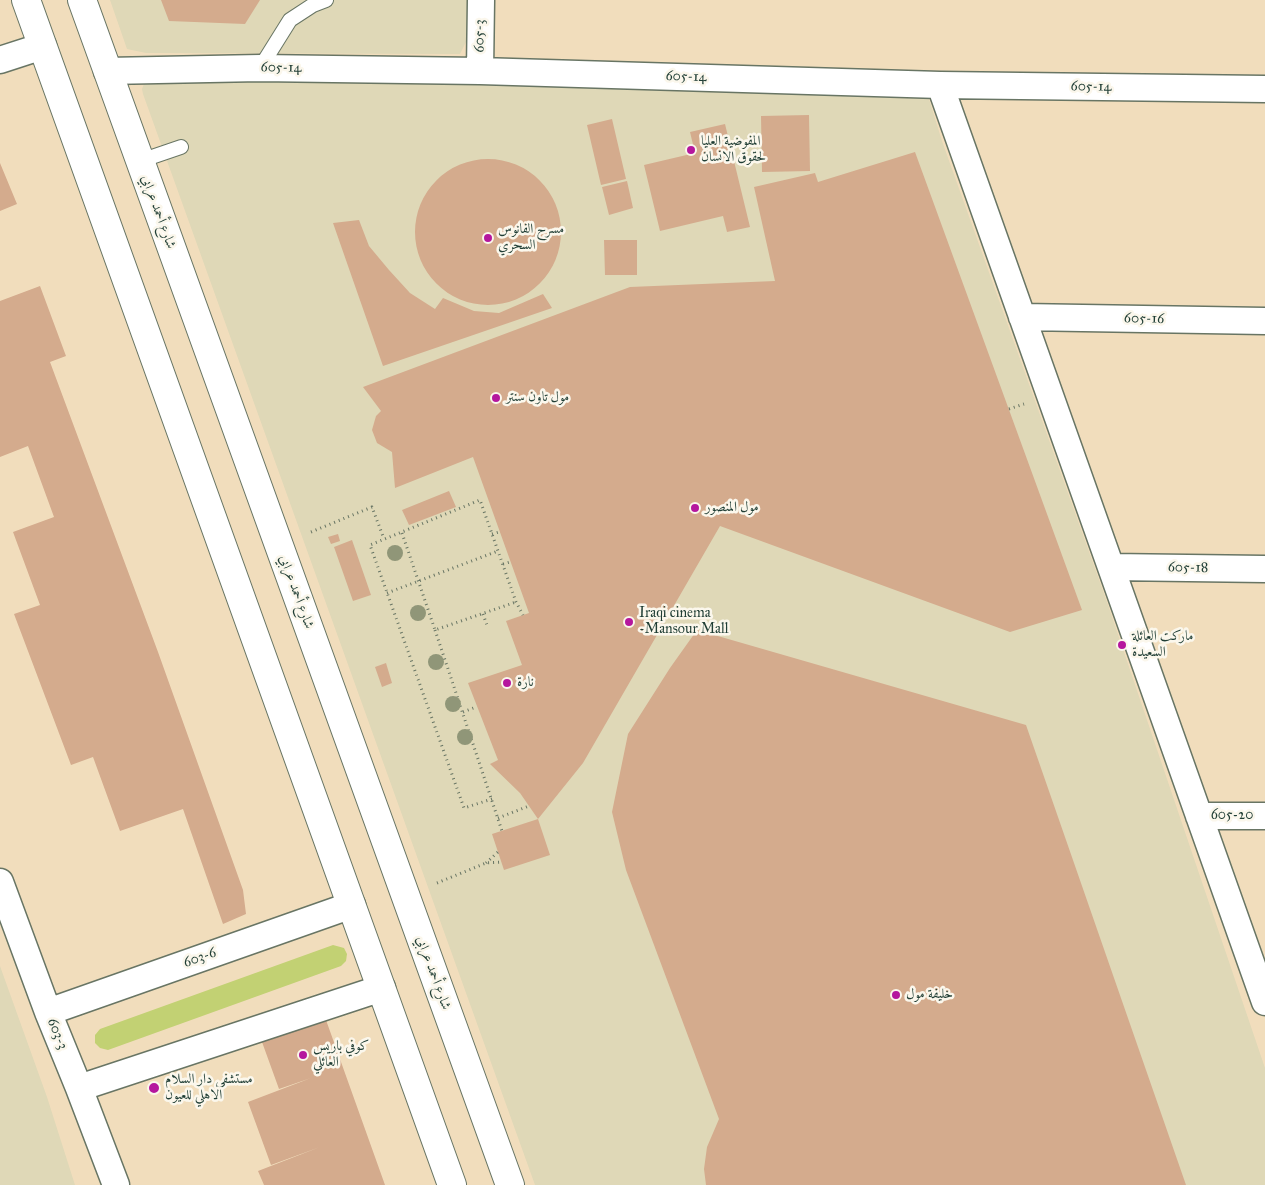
<!DOCTYPE html>
<meta charset="utf-8">
<style>
body{margin:0}
canvas{display:block;background:#f1ddbc}
</style>
<canvas width="1265" height="1185"></canvas>
<script>
const context = document.querySelector('canvas').getContext('2d');
context.lineJoin = 'round';
function fillPath(path, color) {
  context.fillStyle = color;
  context.fill(path, 'evenodd');
}
function shape(rows) {
  const path = new Path2D();
  for (const r of rows) {
    if (r.length === 3) {
      path.moveTo(r[0] + r[2], r[1]);
      path.arc(r[0], r[1], r[2], 0, 2 * Math.PI);
      continue;
    }
    path.moveTo(r[0], r[1]);
    for (let i = 2; i < r.length; i += 2) path.lineTo(r[i], r[i + 1]);
  }
  return path;
}
function strokePath(path, color, width, dash) {
  context.strokeStyle = color;
  context.lineWidth = width;
  context.lineCap = dash ? 'butt' : 'round';
  context.setLineDash(dash || []);
  context.stroke(path);
}
function drawText(font, color, halo, rows, align = 'center') {
  context.font = font + ' "IM FELL Great Primer",Amiri,serif';
  context.lineWidth = 5;
  context.setLineDash([]);
  context.textBaseline = 'middle';
  context.strokeStyle = halo;
  context.fillStyle = color;
  for (const [text, x, y, turn = 0] of rows) {
    context.save();
    context.translate(x, y);
    context.rotate((+turn || 0) * Math.PI / 180);
    context.textAlign = isNaN(turn) ? turn : align;
    if (halo) context.strokeText(text, 0, 0);
    context.fillText(text, 0, 0);
    context.restore();
  }
}
fillPath(shape([
 [110,0,468,0,467,40,460,54,146,53,127,49],
 [152,79,922,92,928,96,942,141,1107,602,1265,1068,1265,1185,535,1185,143,94,142,89,144,84,147,81],
 [0,966,47,1097,75,1185,0,1185]
]), '#dfd8b7');
fillPath(shape([
 [333,945,344,948,347,954,346,961,341,966,108,1050,100,1048,95,1043,95,1035,100,1029]
]), '#c2d173');
fillPath(shape([
 [161,0,260,0,245,24,169,21],
 [809,115,810,171,762,172,761,116],
 [612,119,626,179,601,185,587,125],
 [725,124,750,227,727,232,723,216,660,231,644,165,695,153,690,132],
 [915,152,1082,610,1010,632,720,526,583,763,538,819,520,793,490,764,498,760,468,683,522,665,506,621,529,613,473,457,395,488,392,452,377,443,372,430,376,416,381,411,363,387,630,287,775,281,754,187,815,173,818,182],
 [488,232,73],
 [0,163,17,204,0,211],
 [627,181,633,208,609,215,602,187],
 [359,220,369,246,389,270,410,293,435,309,443,298,474,311,499,313,543,294,552,308,383,366,333,223],
 [604,240,637,240,637,275,605,275],
 [40,286,66,356,50,362,158,652,243,890,246,914,223,924,183,809,120,831,93,757,71,765,14,614,40,605,13,532,54,517,28,446,0,457,0,301],
 [449,491,456,507,409,525,402,510],
 [338,534,340,541,331,544,328,537],
 [352,540,371,595,353,601,334,547],
 [697,630,1026,725,1186,1185,706,1185,704,1169,707,1147,719,1119,626,870,612,812,628,734,670,668],
 [386,663,392,683,382,687,375,667],
 [538,819,550,855,504,870,492,834],
 [326,1020,385,1185,264,1185,258,1171,320,1147,271,1165,248,1102,311,1078,279,1089,262,1042]
]), '#d4ab8d');
const service = shape([
 [260,68,290,20,313,5,326,0],
 [140,161,181,147]
]);
const minor = shape([
 [0,60,43,46],
 [107,71,260,68,480,71,940,85,1265,89],
 [480,71,481,0],
 [940,85,1265,1002],
 [1022,317,1265,321],
 [1111,567,1265,569],
 [1199,816,1265,816],
 [0,882,48,1012,79,1088,116,1185],
 [48,1012,352,905],
 [79,1088,382,988]
]);
const secondary = shape([
 [26,0,452,1185],
 [82,0,510,1185]
]);
strokePath(service, '#687564', 16);
strokePath(minor, '#687564', 29);
strokePath(secondary, '#687564', 30);
strokePath(shape([
 [1009,409,1024,404],
 [311,532,372,507,384,539],
 [402,533,435,630,516,602],
 [492,534,499,532],
 [503,564,510,562],
 [387,593,498,551],
 [483,614,488,628],
 [435,630,502,831],
 [463,712,476,707],
 [492,799,464,808,370,545,480,500,516,602,523,615],
 [498,818,529,806],
 [486,863,498,852],
 [437,883,486,863,501,862]
]), '#687564', 3, [1, 4]);
strokePath(service, '#fff', 14);
strokePath(minor, '#fff', 26);
strokePath(secondary, '#fff', 28);
context.fillStyle = '#909678';
for (const [x, y] of [
 [395,553],
 [418,613],
 [436,662],
 [453,704],
 [465,737]
]) {
  context.beginPath();
  context.arc(x, y, 8, 0, 2 * Math.PI);
  context.fill();
}
for (const [x, y, r, color] of [
 [691,150,5,"#b5179e"],
 [488,238,5,"#b5179e"],
 [496,398,5,"#b5179e"],
 [695,508,5,"#b5179e"],
 [629,622,5,"#b5179e"],
 [1122,645,5,"#b5179e"],
 [507,683,5,"#b5179e"],
 [896,995,5,"#b5179e"],
 [303,1055,5,"#b5179e"],
 [154,1088,6,"#b5179e"]
]) {
  const dot = new Path2D();
  dot.arc(x, y, r, 0, 2 * Math.PI);
  context.fillStyle = color;
  context.fill(dot);
  strokePath(dot, '#fbf7ec', 2);
}
drawText('14px', '#1f3d34', '#fbf7ec', [
 ["605-3",480,36,-89],
 ["605-14",281,68,1],
 ["605-14",686,77,2],
 ["605-14",1091,87,1],
 ["شارع أحمد عرابي",158,212,70],
 ["605-16",1144,319,1],
 ["605-18",1188,568,1],
 ["شارع أحمد عرابي",296,592,70],
 ["605-20",1232,816],
 ["603-6",200,958,-20],
 ["شارع أحمد عرابي",433,973,70],
 ["603-3",57,1034,68]
]);
drawText('14px', '#1f3d34', '#fbf7ec', [
 ["المفوضية العليا",701,142],
 ["لحقوق الانسان",701,158],
 ["مسرح الفانوس",498,230],
 ["السحري",498,246],
 ["مول تاون سنتر",506,398],
 ["مول المنصور",705,508],
 ["Iraqi cinema",639,614],
 ["-Mansour Mall",639,630],
 ["ماركت العائلة",1132,637],
 ["السعيدة",1132,653],
 ["نارة",517,683],
 ["خليفة مول",906,995],
 ["كوفي باريس",313,1047],
 ["العائلي",313,1063],
 ["مستشفى دار السلام",165,1080],
 ["الاهلي للعيون",165,1096]
], 'left');
</script>
